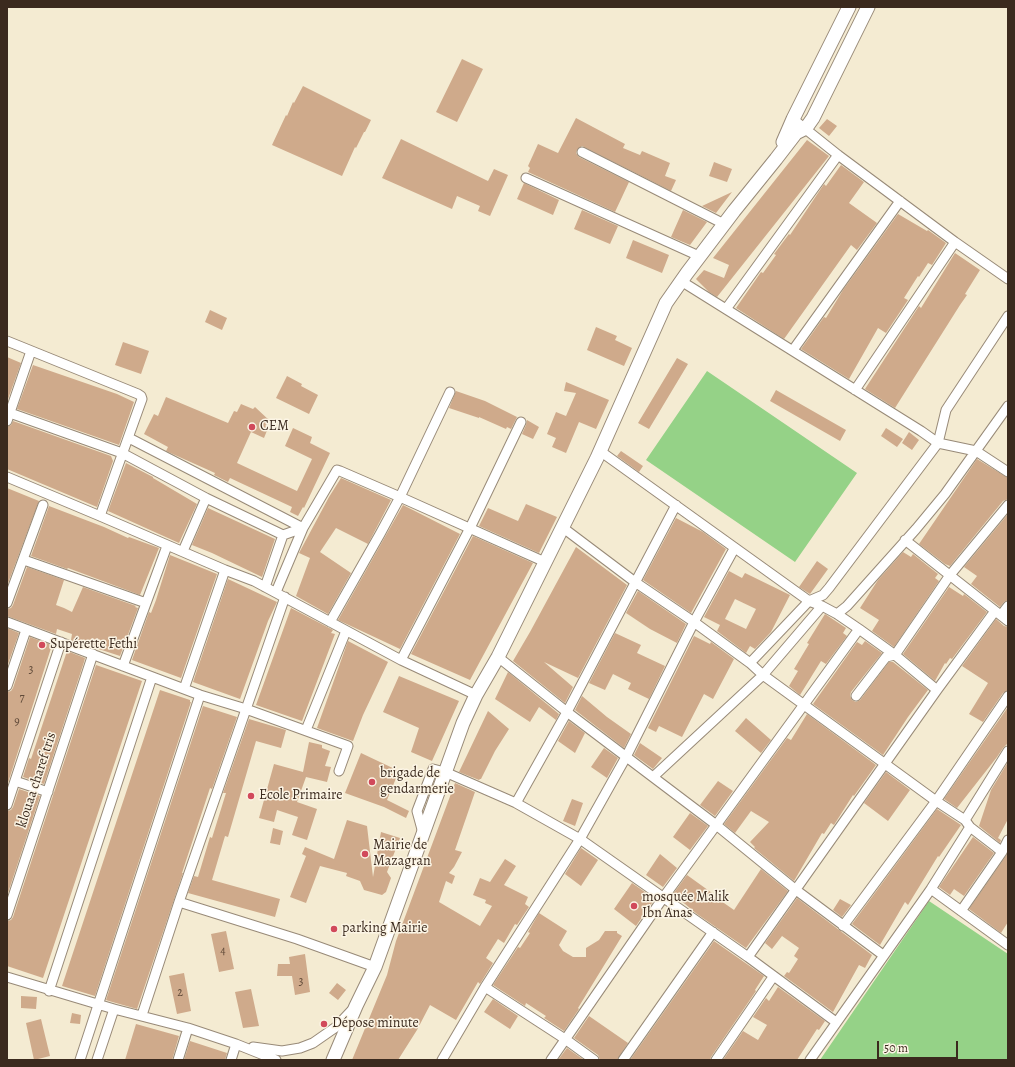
<!DOCTYPE html>
<meta charset="utf-8">
<style>
body{margin:0}
#map{position:relative;width:1015px;height:1067px;overflow:hidden;background:#f4ebd2;font-family:Alegreya,serif}
canvas{display:block}
.frame{position:absolute;inset:0;border:8px solid #3b2a1e;pointer-events:none}
.scale{position:absolute;left:877px;top:1041px;width:81px;height:18px;box-sizing:border-box;border:2px solid #3b2a1e;border-top:0;padding-left:5px;font-size:12px;line-height:14px;white-space:nowrap;color:#3b2a1e;-webkit-text-stroke:3px #fcf5e5;paint-order:stroke}
</style>
<div id="map">
<canvas width="1015" height="1067"></canvas>
<div class="frame"></div>
<div class="scale">50 m</div>
</div>
<script>
const context = document.querySelector('canvas').getContext('2d');
context.lineJoin = 'round';
function fillPath(path, color) {
  context.fillStyle = color;
  context.fill(path, 'evenodd');
}
function shape(rows) {
  const path = new Path2D();
  for (const r of rows) {
    path.moveTo(r[0], r[1]);
    for (let i = 2; i < r.length; i += 2) path.lineTo(r[i], r[i + 1]);
  }
  return path;
}
function strokePath(path, color, width, dash) {
  context.strokeStyle = color;
  context.lineWidth = width;
  context.lineCap = dash ? 'butt' : 'round';
  context.setLineDash(dash || []);
  context.stroke(path);
}
function drawText(font, color, halo, rows, align = 'center') {
  context.font = font + ' Alegreya,serif';
  context.lineWidth = 3;
  context.setLineDash([]);
  context.textBaseline = 'middle';
  context.strokeStyle = halo;
  context.fillStyle = color;
  for (const [text, x, y, turn = 0] of rows) {
    context.save();
    context.translate(x, y);
    context.rotate((+turn || 0) * Math.PI / 180);
    context.textAlign = isNaN(turn) ? turn : align;
    if (halo) context.strokeText(text, 0, 0);
    context.fillText(text, 0, 0);
    context.restore();
  }
}
fillPath(shape([
 [707,371,857,473,795,562,646,460],
 [929,901,1008,954,1008,1060,820,1060]
]), '#95d287');
fillPath(shape([
 [462,59,483,69,457,122,436,112],
 [303,86,371,120,365,132,364,132,356,148,355,147,342,176,272,145,286,115,287,116,293,102,294,103],
 [576,118,625,144,623,148,640,155,642,151,670,163,665,176,676,180,671,191,582,146,577,150,576,153,579,157,629,182,615,212,528,172,530,168,528,166,538,144,558,153],
 [827,119,837,126,829,136,819,128],
 [401,139,488,181,494,169,508,175,490,216,478,211,480,206,457,196,452,209,382,178],
 [807,140,829,156,717,297,709,292,696,279,704,270,724,278,729,265,713,258],
 [714,162,732,169,727,182,709,176],
 [841,165,864,182,849,203,877,223,857,250,851,245,784,339,736,308,761,272,763,273,776,255,774,254,789,234,790,235,824,184,826,186],
 [524,183,559,200,553,215,517,199],
 [732,192,716,213,702,206],
 [582,210,618,226,610,244,574,229],
 [683,210,707,222,690,245,671,237],
 [898,214,927,231,928,230,946,243,932,265,928,263,919,277,918,276,904,298,908,300,886,333,878,328,849,379,801,349,824,317,826,318,843,290],
 [633,240,669,255,662,273,626,258],
 [955,253,980,270,965,294,967,295,960,305,895,408,865,389,919,306,921,308],
 [210,310,227,318,222,330,205,322],
 [596,327,617,336,615,340,632,348,624,366,587,350],
 [123,342,149,351,141,374,115,365],
 [7,357,21,363,7,402],
 [677,358,688,364,649,429,638,423],
 [33,365,117,394,134,402,119,445,17,409],
 [287,376,302,384,301,386,318,395,309,414,276,398],
 [566,382,609,400,596,429,579,422,566,453,552,447,556,438,547,434,556,412,566,416,576,393,564,391],
 [776,390,846,430,840,441,770,401],
 [456,391,485,401,517,417,511,429,507,427,506,429,479,417,479,418,449,408],
 [166,397,228,423,234,411,237,412,241,404,253,409,255,407,270,421,265,426,268,428,264,438,251,432,237,463,297,491,312,459,285,446,293,428,312,437,310,443,330,453,304,508,303,507,298,516,290,512,292,507,230,478,228,482,214,475,215,473,166,451,168,447,144,434,154,414,158,416],
 [527,420,539,427,533,439,522,434,526,425],
 [13,421,111,456,113,461,97,507,7,469,7,427,11,425],
 [886,428,903,439,897,447,881,436],
 [909,432,919,440,912,450,902,443],
 [621,451,643,466,639,472,617,456],
 [977,459,1008,478,1008,499,1003,501,950,566,945,564,919,544],
 [126,463,153,477,153,478,197,504,179,543,108,511],
 [341,478,391,500,368,544,336,528,320,552,351,573,328,614,296,596,310,558,299,553,329,497],
 [7,488,39,501,7,586],
 [526,504,557,517,539,553,479,526,488,508,518,521],
 [403,505,460,534,400,649,338,620],
 [49,506,104,527,128,538,129,537,159,548,140,595,68,568,67,569,31,556],
 [208,508,275,539,262,577,212,553,192,545],
 [1008,514,1008,600,1004,602,1000,607,971,584,977,576,964,567],
 [676,518,703,532,726,549,691,613,643,580],
 [473,536,533,563,470,680,411,654],
 [576,547,627,585,578,678,544,662,573,687,565,703,513,661,530,632],
 [903,552,911,557,913,554,938,574,935,578,939,581,894,647,872,631,879,620,860,608,878,580],
 [170,555,217,574,181,678,132,660,149,612,151,613,156,600],
 [817,561,828,569,810,594,799,587],
 [27,567,64,580,56,605,64,608,72,612,83,587,136,606,135,607,138,608,120,656,71,640,72,634,57,629,56,634,7,616,7,609,11,608,13,605],
 [729,571,742,578,745,573,790,595,771,632,755,649,750,646,746,653,717,631,720,625,704,617],
 [735,599,756,609,746,629,725,619],
 [228,579,277,602,268,621,240,699,193,682],
 [949,587,963,596,964,594,987,612,952,659,950,658,946,664,945,663,935,681,903,654],
 [638,591,686,624,677,643,650,629,626,613],
 [291,608,333,630,331,633,335,634,302,721,256,705],
 [825,614,846,628,843,633,847,636,826,664,821,661,800,695,789,686,798,671,794,669,809,644,807,643],
 [996,619,1004,626,1008,627,1008,690,1003,693,983,722,969,714,988,683,962,666],
 [7,628,19,633,7,667],
 [615,633,641,645,637,653,665,666,649,699,628,689,631,683,613,674,605,690,589,683],
 [694,636,710,644,711,642,734,659,713,699,704,694,682,737,659,726,656,732,648,728],
 [30,637,52,645,7,786,7,692,11,691,13,688],
 [348,641,388,662,363,715,353,741,317,728],
 [865,641,882,653,851,692,850,696,852,700,856,702,860,700,889,662,893,662,928,690,908,717,883,755,813,704,857,642,862,645],
 [67,651,85,658,84,662,44,784,23,777,29,758,31,759],
 [96,665,142,681,43,978,7,966,7,921,11,920,13,917],
 [508,672,559,714,556,720,539,707,530,722,495,699],
 [399,676,459,701,432,761,411,752,419,728,383,712],
 [160,690,190,700,190,702,191,702,95,996,62,986],
 [582,696,607,717,631,734,624,748,575,710],
 [203,706,237,717,212,789,210,788,182,873,183,873,137,1009,109,1001,106,1000],
 [1008,707,1008,743,1003,748,997,757,957,808,944,799],
 [488,711,509,729,495,751,481,779,480,779,479,780,459,772],
 [807,714,876,765,854,796,853,795,834,825,831,823,824,834,822,833,794,881,754,848,755,847,750,842,769,822,751,811,735,833,724,824,787,738,791,740],
 [746,718,771,740,761,753,735,731],
 [249,719,286,730,281,748,256,741,228,837,225,836,212,880,280,899,275,917,188,893,194,876,198,877,210,837,212,838,226,793,223,793],
 [569,721,585,733,575,753,558,741],
 [309,742,322,745,322,748,330,751,325,766,331,767,327,782,306,777,297,802,317,809,307,840,292,835,298,817,277,810,274,822,259,818,274,764,303,772],
 [640,743,662,758,653,769,634,755],
 [604,748,618,758,607,778,591,767],
 [361,753,399,771,387,800,409,811,406,818,384,807,345,793],
 [1008,762,1008,819,998,838,1001,840,1000,843,979,826,991,790],
 [886,772,910,790,888,821,864,803],
 [718,781,733,791,715,816,700,805],
 [455,783,475,792,455,850,462,852,454,867,449,873,455,876,452,884,446,881,439,902,480,926,492,906,485,903,486,900,473,895,480,878,490,882,505,859,516,866,504,885,528,897,525,904,529,907,517,925,515,924,504,943,498,939,486,958,493,963,480,984,478,982,456,1020,430,1005,417,1030,398,1060,352,1060,387,975,396,941],
 [19,789,40,796,7,896,7,811,11,810,13,807],
 [572,799,583,803,575,826,563,821],
 [937,809,961,825,939,857,938,856,908,905,905,902,880,945,852,924],
 [690,813,708,826,690,850,673,837],
 [347,820,367,826,373,877,381,832,400,838,387,872,391,878,386,892,382,895,364,890,360,881,346,876,347,873,320,866,306,903,290,897,306,856,302,854,305,847,334,859],
 [273,828,283,831,280,845,270,843],
 [973,837,994,853,964,896,954,889,950,895,939,887],
 [581,848,598,860,581,886,565,874],
 [1008,853,1008,922,1001,933,969,909],
 [660,854,677,868,663,887,646,875],
 [761,869,788,891,746,948,697,914,673,894,687,875,712,893,711,894,734,910],
 [632,883,652,897,654,900,636,926,614,909],
 [797,898,872,955,865,968,859,965,833,1012,784,976,787,972,789,973,798,959,794,956,799,948,782,936,772,949,765,943],
 [840,899,851,905,842,917,833,910],
 [539,913,567,931,559,945,563,951,573,957,586,957,586,948,599,940,605,931,617,931,617,933,622,936,578,1008,579,1009,564,1031,544,1018,546,1016,526,1003,525,1006,493,985,518,947,520,948,530,933,528,932],
 [226,931,234,969,219,972,211,934],
 [714,941,764,976,755,990,756,991,711,1057,710,1060,630,1060],
 [305,954,310,992,295,995,292,976,277,976,278,964,290,964,289,957],
 [184,973,191,1011,177,1014,169,976],
 [337,983,346,990,338,1000,329,993],
 [778,987,825,1021,819,1030,817,1029,797,1060,723,1060,743,1031,758,1040,767,1025,753,1017,766,998,769,1001],
 [251,989,259,1026,243,1028,235,992],
 [21,996,37,997,36,1009,21,1008],
 [493,999,518,1016,510,1029,484,1012],
 [72,1013,81,1015,80,1024,70,1023],
 [589,1016,628,1043,617,1060,600,1060,598,1055,574,1038],
 [41,1019,50,1056,34,1060,26,1023],
 [136,1024,179,1036,172,1060,125,1060],
 [190,1041,227,1053,225,1060,184,1060],
 [567,1048,584,1060,558,1060]
]), '#cfaa8b');
const street = shape([
 [793,119,838,155,955,242,1008,279],
 [582,152,724,224],
 [526,178,699,256],
 [681,281,921,431,938,443,976,451,1008,472],
 [726,309,838,155],
 [7,341,138,394,141,396,142,399,100,516],
 [793,350,900,201],
 [855,390,955,242],
 [10,413,122,453,206,498,283,535,265,587],
 [7,421,31,351],
 [129,438,303,528],
 [600,451,809,601,822,606,837,614,859,629,895,655,937,690],
 [7,477,100,516,225,570,254,581,401,660,476,695],
 [562,527,635,582,694,622,750,663,763,675,936,801,965,820,970,827,996,847,1002,852,961,911],
 [283,535,303,528],
 [905,540,1008,621],
 [183,551,206,498],
 [24,560,146,603],
 [276,592,303,528,337,470,340,471,400,497,545,562],
 [7,603,43,505],
 [837,614,847,606,916,529,945,494,1008,406],
 [1001,615,1008,606],
 [7,622,200,695,246,709,348,746,339,771],
 [330,622,380,534,400,497,450,392],
 [498,657,567,712,715,824,796,890,883,955],
 [401,660,470,528,521,422],
 [750,663,809,601,823,595,829,588,938,443,946,410,1008,316],
 [123,666,167,546],
 [7,686,26,630],
 [184,689,225,570],
 [856,696,886,657,895,655,950,575,1008,505],
 [306,730,346,631],
 [653,777,763,675,822,606],
 [15,781,48,792],
 [516,803,567,712,676,505],
 [7,805,61,642],
 [965,820,1008,751],
 [423,833,417,811,433,769,445,772,516,803,580,839,748,957,836,1022],
 [1002,852,1008,840],
 [931,889,1008,945],
 [179,902,297,939,375,967],
 [7,915,93,654],
 [843,926,936,801,1008,696],
 [748,957,937,690,995,611],
 [7,977,114,1009,188,1028,236,1044,276,1060],
 [485,987,565,1039,594,1060],
 [49,991,152,677],
 [142,1015,179,902,285,597],
 [253,1047,282,1051,300,1048,313,1043,336,1027,351,1011],
 [80,1060,200,695],
 [97,1060,114,1009],
 [178,1060,188,1028],
 [231,1060,236,1044],
 [442,1060,485,987,580,839,626,757,694,622,734,549],
 [551,1060,663,898,859,629],
 [623,1060,713,932],
 [716,1060,773,977],
 [810,1060,931,889,970,827]
]);
const secondary = shape([
 [783,142,793,119,849,7],
 [333,1060,356,1006,375,967,463,723,476,695,498,657,597,458,666,303,687,273,734,211,776,159,796,133,806,128,813,118,868,7]
]);
strokePath(street, '#988a78', 11);
strokePath(secondary, '#988a78', 15);
strokePath(street, '#fff', 9);
strokePath(secondary, '#fff', 13);
for (const [x, y, r, color] of [
 [252,427,4,"#d1495b"],
 [42,645,4,"#d1495b"],
 [372,782,4,"#d1495b"],
 [251,796,4,"#d1495b"],
 [365,854,4,"#d1495b"],
 [634,906,4,"#d1495b"],
 [334,929,4,"#d1495b"],
 [324,1024,4,"#d1495b"]
]) {
  const dot = new Path2D();
  dot.arc(x, y, r, 0, 2 * Math.PI);
  context.fillStyle = color;
  context.fill(dot);
  strokePath(dot, '#fcf5e5', 1.5);
}
drawText('12px', '#604a39', null, [
 ["3",31,670],
 ["7",22,698],
 ["9",17,722],
 ["4",223,951],
 ["3",301,982],
 ["2",180,993]
]);
drawText('14px', '#3b2a1e', '#fcf5e5', [
 ["CEM",260,427],
 ["Supérette Fethi",50,645],
 ["brigade de",380,774],
 ["gendarmerie",380,790],
 ["Ecole Primaire",259,796],
 ["Mairie de",373,846],
 ["Mazagran",373,862],
 ["mosquée Malik",642,898],
 ["Ibn Anas",642,914],
 ["parking Mairie",342,929],
 ["Dépose minute",332,1024]
], 'left');
drawText('14px', '#3b2a1e', '#fcf5e5', [
 ["klouaa charef tris",37,780,-72]
]);
</script>
